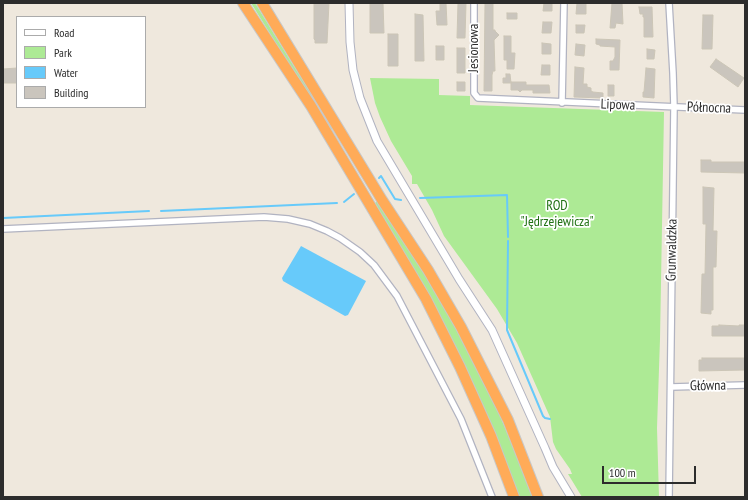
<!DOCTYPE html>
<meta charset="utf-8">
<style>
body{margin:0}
#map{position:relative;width:748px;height:500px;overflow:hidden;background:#efe8dd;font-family:"PT Sans Narrow",sans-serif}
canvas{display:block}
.frame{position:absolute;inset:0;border:4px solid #2c2c2c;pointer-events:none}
.legend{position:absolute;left:16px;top:16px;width:130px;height:92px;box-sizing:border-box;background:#fff;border:1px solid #ababab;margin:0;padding:5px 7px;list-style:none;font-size:12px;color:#2c2c2c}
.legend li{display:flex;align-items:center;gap:8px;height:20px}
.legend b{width:20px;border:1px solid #ababab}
.scale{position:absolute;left:602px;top:466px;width:94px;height:18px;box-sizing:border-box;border:2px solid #2c2c2c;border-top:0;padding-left:5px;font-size:12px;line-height:14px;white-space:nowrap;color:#2c2c2c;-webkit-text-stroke:3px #fff;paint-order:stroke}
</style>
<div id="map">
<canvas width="748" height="500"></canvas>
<div class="frame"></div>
<ul class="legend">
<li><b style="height:5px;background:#fff"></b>Road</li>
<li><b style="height:11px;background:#adea95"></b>Park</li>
<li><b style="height:11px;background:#67cafa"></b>Water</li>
<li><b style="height:11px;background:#cac5bd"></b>Building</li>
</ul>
<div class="scale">100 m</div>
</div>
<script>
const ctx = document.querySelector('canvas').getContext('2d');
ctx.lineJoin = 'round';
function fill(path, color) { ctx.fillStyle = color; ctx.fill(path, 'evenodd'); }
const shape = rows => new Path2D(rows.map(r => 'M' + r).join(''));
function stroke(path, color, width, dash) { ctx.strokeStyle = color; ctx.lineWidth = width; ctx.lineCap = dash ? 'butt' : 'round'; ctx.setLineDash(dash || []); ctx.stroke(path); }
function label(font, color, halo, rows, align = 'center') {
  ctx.font = font + ' "PT Sans Narrow",sans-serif'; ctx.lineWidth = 3.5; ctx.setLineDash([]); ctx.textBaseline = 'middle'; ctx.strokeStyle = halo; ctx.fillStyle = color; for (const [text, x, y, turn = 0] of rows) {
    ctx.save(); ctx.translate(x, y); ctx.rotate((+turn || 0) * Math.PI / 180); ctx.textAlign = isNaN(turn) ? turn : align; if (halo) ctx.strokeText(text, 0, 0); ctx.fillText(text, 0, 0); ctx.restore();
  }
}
fill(shape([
 [251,3,255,3,290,60,333,128,330,130],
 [370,78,439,79,439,95,470,96,470,105,664,112,660,339,657,428,659,497,582,497,568,474,572,474,570,469,556,449,553,442,550,417,517,343,497,309,444,236,432,210,417,184,412,184,412,176,391,141,380,117,375,103],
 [378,200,422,270,461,337,498,411,518,459,532,497,519,497,508,469,416,274,375,203]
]), '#adea95');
fill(shape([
 [301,246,366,281,348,315,345,316,283,281,282,278]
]), '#67cafa');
stroke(shape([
 [379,178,381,176,395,199,401,200],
 [420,198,507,195,508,237],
 [344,202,354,194],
 [161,211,337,203],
 [3,218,149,211],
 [508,241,507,330,543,416,545,418,550,419]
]), '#67cafa', 2);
const building = shape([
 [314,3,329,3,327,43,315,43,315,40,314,39,314,3],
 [370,3,383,3,384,33,370,33,370,3],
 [440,3,446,3,447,25,437,25,436,11,440,11,440,3],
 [458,3,466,3,465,38,457,38,458,3],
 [485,3,493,3,493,30,495,30,495,31,499,35,494,40,495,71,493,71,492,75,492,91,484,91,485,3],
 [544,3,552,3,552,11,543,11,544,3],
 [577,3,586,3,586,14,576,14,577,3],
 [612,3,622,3,623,24,616,23,615,28,610,28,612,3],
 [639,7,652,7,653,37,644,37,644,17,643,17,643,14,640,14,639,7],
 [507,13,517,13,517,19,507,19,507,13],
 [415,14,423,15,424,61,415,61,415,14],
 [703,15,713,15,712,49,702,49,703,15],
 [543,22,552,22,551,33,542,33,543,22],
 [576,25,585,25,584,33,576,33,576,25],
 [388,34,398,34,398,66,388,66,388,34],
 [504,36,511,36,511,53,515,53,514,69,507,69,507,60,504,60,504,36],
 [596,39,620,40,619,70,610,70,610,61,613,61,615,57,615,47,600,46,600,45,596,44,596,39],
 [542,43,551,44,551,54,542,54,542,43],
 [576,44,585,45,584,56,575,55,576,44],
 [436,46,444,46,444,60,436,60,436,46],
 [457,48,465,48,465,73,457,73,457,48],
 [647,49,655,50,654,59,647,59,647,49],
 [716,59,744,78,738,87,710,67,716,59],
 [542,65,550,65,550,75,541,75,542,65],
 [575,67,584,68,583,84,587,84,587,87,591,88,591,91,593,92,603,93,603,98,574,97,575,67],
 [17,68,17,83,3,83,3,69,17,68],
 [646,68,655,69,654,98,643,97,643,92,644,92,646,68],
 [506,74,510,74,511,83,503,83,503,78,506,78,506,74],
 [457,82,465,82,465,91,457,91,457,82],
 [511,82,526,82,526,85,549,85,550,93,533,93,533,90,522,90,520,92,518,90,511,90,511,82],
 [608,85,614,85,614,96,608,96,608,85],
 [701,160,711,160,711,162,745,162,745,173,701,172,701,160],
 [703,187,714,188,713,231,717,231,716,267,713,267,713,310,711,310,711,314,701,313,702,274,705,274,706,224,703,224,703,187],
 [719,325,739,326,739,325,745,325,745,336,712,336,712,326,719,326,719,325],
 [702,358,745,358,745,370,699,371,699,360,702,360,702,358]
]);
fill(building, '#cac5bd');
stroke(building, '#cbc5b6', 1);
const minor = shape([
 [474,3,474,93,478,98,745,110],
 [562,103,564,3],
 [3,229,264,217,288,219,310,224,327,231,340,238,360,252,374,265,397,296,461,419,492,497],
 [671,387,745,385],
 [669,497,674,107,673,73,669,3]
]);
const tertiary = shape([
 [349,3,350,42,353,70,360,98,377,141,459,279,492,330,545,448,553,467,571,497]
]);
const motorway = shape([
 [243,3,311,106,426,299,460,367,491,436,514,497],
 [262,3,382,200,428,270,461,327,508,420,538,497]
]);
stroke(minor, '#b1b3c1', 8);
stroke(tertiary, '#b1b3c1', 9);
stroke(motorway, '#c8c8c8', 12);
stroke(minor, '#fff', 5.5);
stroke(tertiary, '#fff', 7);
stroke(motorway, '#ffab58', 10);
label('14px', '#2c2c2c', '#fff', [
 ["Jesionowa",474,48,-90],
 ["Lipowa",618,105,2],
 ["Północna",709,108,2],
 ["Grunwaldzka",672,250,-89],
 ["Główna",708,386,-1]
]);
label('14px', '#217114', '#fff', [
 ["ROD",557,206],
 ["\"Jędrzejewicza\"",557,222]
]);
</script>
